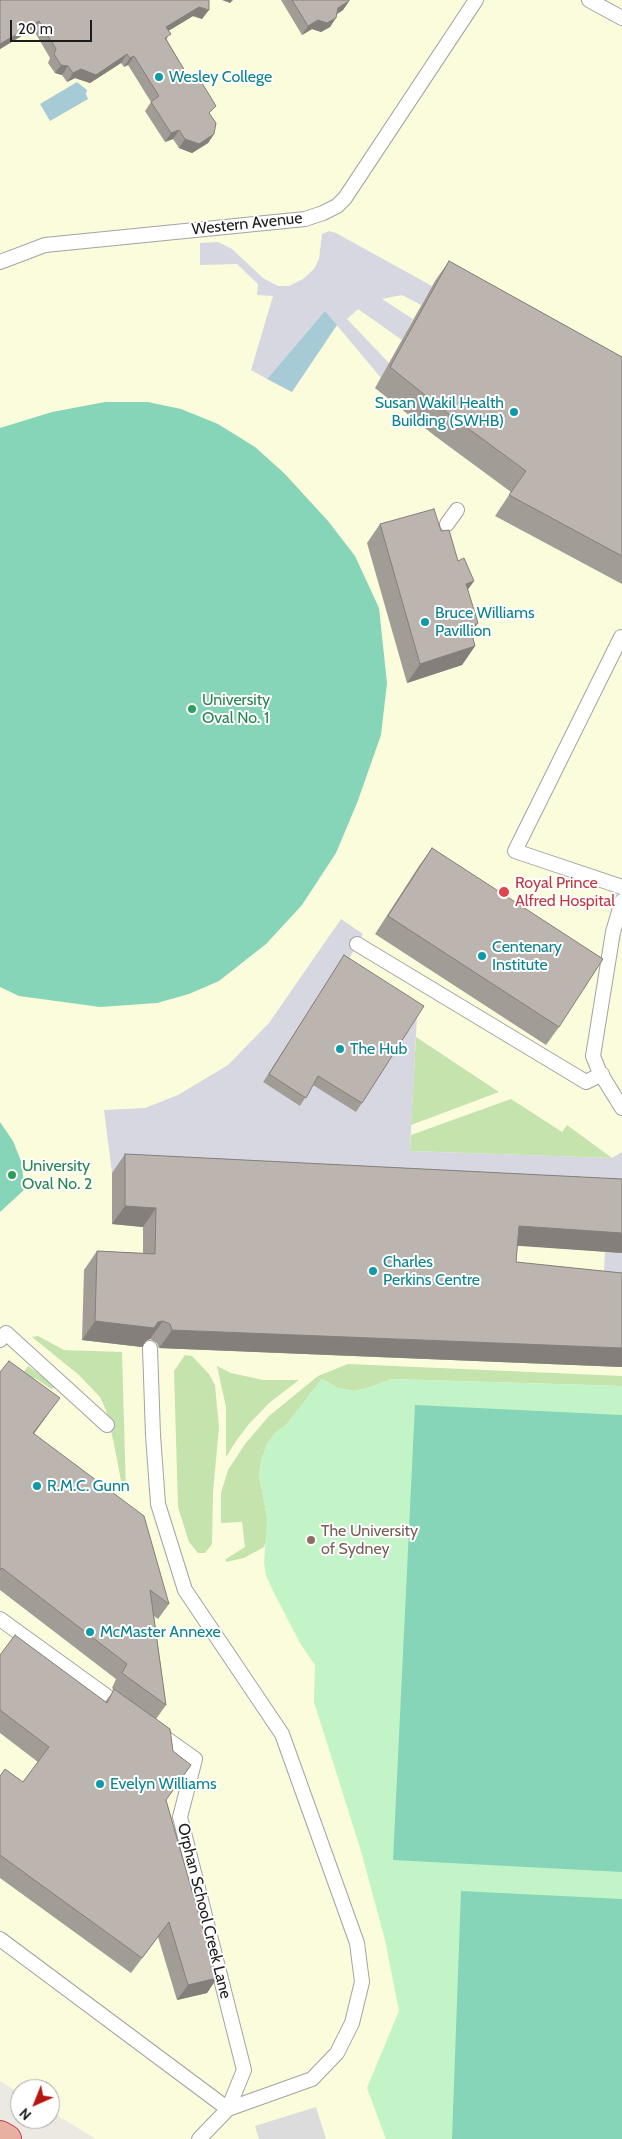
<!DOCTYPE html>
<style>
body{margin:0}
#map{position:relative;width:622px;height:2139px;overflow:hidden;background:#ece9e2;font-family:Cabin,sans-serif}
canvas{display:block}
.north{position:absolute;left:10px;top:2079px;width:50px;height:50px;box-sizing:border-box;background:#fff;border:1px solid #a4a4a4;border-radius:50%;rotate:224deg;font-size:14px;font-weight:700;line-height:20px;text-align:center;color:#1c1c1c}
.north::after{content:'';display:block;margin:auto;width:18px;height:22px;background:#b61511;clip-path:polygon(50% 0,100% 100%,50% 72%,0 100%)}
.scale{position:absolute;left:10px;top:20px;width:82px;height:22px;box-sizing:border-box;border:2px solid #1c1c1c;border-top:0;padding-left:6px;font-size:15px;line-height:18px;white-space:nowrap;color:#1c1c1c;-webkit-text-stroke:4px #fff;paint-order:stroke}
</style>
<div id="map">
<canvas width="622" height="2139"></canvas>
<div class="north">N</div>
<div class="scale">20 m</div>
</div>
<script>
const ctx = document.querySelector('canvas').getContext('2d');
ctx.lineJoin = 'round';
function fill(path, color) { ctx.fillStyle = color; ctx.fill(path, 'evenodd'); }
const shape = rows => new Path2D(rows.map(r => 'M' + r).join(''));
function stroke(path, color, width, dash) { ctx.strokeStyle = color; ctx.lineWidth = width; ctx.lineCap = dash ? 'butt' : 'round'; ctx.setLineDash(dash || []); ctx.stroke(path); }
function label(font, color, halo, rows, align = 'center') {
  ctx.font = font + ' Cabin,sans-serif'; ctx.lineWidth = 4; ctx.setLineDash([]); ctx.textBaseline = 'middle'; ctx.strokeStyle = halo; ctx.fillStyle = color; for (const [text, x, y, turn = 0] of rows) {
    ctx.save(); ctx.translate(x, y); ctx.rotate((+turn || 0) * Math.PI / 180); ctx.textAlign = isNaN(turn) ? turn : align; if (halo) ctx.strokeText(text, 0, 0); ctx.fillText(text, 0, 0); ctx.restore();
  }
}
fill(shape([
 [0,0,622,0,622,2139,96,2139,50,2111,50,2089,20,2089,20,2093,0,2081]
]), '#fbfcdc');
fill(shape([
 [416,1037,499,1092,411,1125],
 [511,1099,562,1132,567,1125,612,1158,410,1151,411,1135],
 [38,1336,64,1350,122,1352,126,1492,122,1486,114,1444,106,1410,100,1397,79,1375,32,1337],
 [185,1355,192,1356,209,1374,215,1385,216,1396,219,1427,213,1492,212,1544,205,1553,198,1553,189,1542,178,1507,174,1371],
 [348,1364,622,1376,622,1386,392,1379,364,1389,353,1391,338,1388,322,1379,286,1425,276,1432,267,1444,261,1461,259,1475,267,1517,267,1538,264,1547,244,1558,226,1562,226,1559,245,1547,242,1522,221,1523,221,1493,228,1470,245,1444,269,1416,318,1376],
 [28,1366,54,1385,55,1387,51,1389,35,1378,22,1394,13,1387],
 [217,1366,231,1373,263,1380,299,1380,269,1403,249,1424,236,1441,226,1457,226,1407]
]), '#c5e3ac');
fill(shape([
 [322,1379,338,1388,353,1391,364,1389,392,1379,622,1386,622,2139,386,2139,367,2088,399,2011,385,1940,361,1851,314,1702,315,1665,300,1643,273,1591,266,1575,264,1563,267,1517,259,1475,261,1461,267,1444,276,1432,286,1425]
]), '#c2f4c7');
fill(shape([
 [105,402,148,402,181,409,218,424,255,447,284,473,328,521,355,556,379,608,387,683,381,735,357,803,336,853,302,905,266,944,219,981,189,994,157,1003,100,1007,19,996,0,987,0,428,52,412],
 [0,1122,13,1141,21,1161,25,1189,0,1212],
 [415,1405,622,1415,622,1872,393,1860],
 [461,1891,622,1899,622,2139,452,2139]
]), '#86d5b8');
fill(shape([
 [316,2107,326,2139,259,2139,255,2126]
]), '#dcdcdc');
fill(shape([
 [329,231,336,233,432,286,421,305,402,295,382,299,413,319,402,340,358,309,347,319,389,363,381,378,325,311,267,379,251,370,273,296,257,295,258,284,237,264,200,265,200,243,218,242,232,249,263,278,278,286,289,286,303,279,314,269,319,259,322,234],
 [341,919,363,934,344,968,338,964,263,1082,300,1106,312,1085,417,1015,410,1151,612,1158,622,1152,622,1198,112,1173,104,1110,145,1108,178,1095,228,1065,269,1023],
 [605,1251,622,1253,622,1293,603,1291]
]), '#d7d7e2');
fill(shape([
 [77,82,87,90,86,94,88,99,50,121,40,104],
 [325,311,337,325,292,392,267,379]
]), '#a6cad6');
const service = shape([
 [589,0,622,18],
 [0,262,45,245,305,219,323,213,337,206,345,198,476,0],
 [447,524,457,510],
 [621,637,515,851,622,887],
 [622,901,613,932,593,1056,599,1071,622,1108],
 [357,944,586,1082,602,1074],
 [0,1340,6,1333,107,1425],
 [0,1619,123,1708],
 [157,1732,195,1759,180,1817,244,2070,228,2109,199,2139],
 [0,1939,228,2109,312,2079,337,2053,352,2023,362,1982,357,1943,282,1734,185,1590,158,1504,153,1435,150,1348]
]);
const trunk = shape([
 [0,2135,7,2139]
]);
stroke(service, '#a3a3a3', 16);
stroke(trunk, '#c73362', 30);
stroke(service, '#fff', 14);
stroke(trunk, '#e8b09e', 28);
fill(shape([
 [0,0,209,0,202,19,193,16,168,31,167,40,210,114,214,134,208,143,192,153,179,148,173,139,165,142,145,111,151,102,128,65,124,67,121,63,90,83,75,78,67,82,62,75,55,73,48,63,50,58,33,29,0,49],
 [281,0,349,0,349,1,343,10,337,14,330,27,321,32,312,29,302,35],
 [449,261,622,357,622,584,495,516,511,492,435,436,375,388,435,281],
 [380,524,441,531,458,561,474,581,468,589,471,633,475,646,462,665,407,683,367,543],
 [432,848,559,1027,546,1045,375,934,419,866],
 [344,955,362,1103,356,1112,313,1085,300,1106,263,1082],
 [125,1154,622,1179,622,1253,517,1245,516,1262,622,1273,622,1367,159,1348,157,1343,150,1339,146,1341,142,1347,82,1340,84,1270,97,1251,143,1253,143,1227,112,1224,112,1173],
 [0,1372,49,1413,34,1434,169,1604,158,1619,154,1616,166,1705,156,1719,166,1800,217,1978,207,1993,177,2000,158,1937,131,1973,0,1878,0,1776,23,1782,38,1762,0,1733,0,1655,105,1702,114,1690,112,1688,116,1679,0,1590]
]), '#a29c96');
fill(shape([
 [222,0,233,0,230,3],
 [349,1,343,10,332,17,338,8],
 [199,7,209,10,202,19,193,16,160,36,166,27],
 [336,18,330,27,321,32,312,29,302,35,308,26,318,20],
 [39,21,33,29,0,49,0,44],
 [127,54,121,63,90,83,75,78,67,82,73,73,81,69],
 [134,56,128,65,124,67,130,58],
 [61,65,68,66,62,75,55,73],
 [179,130,173,139,165,142,171,133],
 [214,134,208,143,192,153,179,148,185,139],
 [474,581,460,600,466,584],
 [478,623,465,642,470,627],
 [475,646,462,665,407,683,420,664],
 [125,1206,156,1208,143,1227,112,1224],
 [519,1226,622,1233,622,1253,506,1245],
 [95,1321,158,1322,163,1321,150,1339,146,1341,142,1347,82,1340],
 [172,1330,622,1348,622,1367,159,1348],
 [217,1978,207,1993,177,2000,188,1985]
]), '#847f7a');
const building = shape([
 [0,0,209,0,209,10,199,7,166,27,171,34,165,38,188,76,196,73,216,106,209,113,216,123,214,134,199,144,185,139,179,130,171,133,151,102,159,96,134,56,130,58,127,54,96,75,81,69,73,73,68,66,61,65,54,54,56,49,39,21,0,44,0,0],
 [292,0,349,0,349,1,338,8,336,18,327,23,318,20,308,26,292,0],
 [449,261,622,357,622,556,509,495,526,471,450,415,390,367,449,261],
 [434,509,441,531,449,530,458,561,464,558,474,581,466,584,478,623,470,627,475,646,420,664,380,524,434,509],
 [432,848,603,959,559,1027,388,916,432,848],
 [344,955,424,1006,362,1103,318,1076,306,1098,269,1074,344,955],
 [125,1154,622,1179,622,1233,519,1226,516,1262,622,1273,622,1348,172,1330,170,1324,163,1321,158,1322,154,1328,95,1321,97,1251,155,1254,156,1208,125,1206,125,1154],
 [9,1361,60,1398,33,1433,144,1516,169,1604,150,1590,166,1705,122,1673,127,1664,2,1568,0,1570,0,1372,9,1361],
 [15,1635,107,1703,114,1689,170,1729,173,1751,191,1765,166,1800,217,1978,188,1985,169,1922,142,1958,0,1855,0,1776,5,1769,23,1782,49,1747,0,1710,0,1655,15,1635]
]);
fill(building, '#bcb5af');
stroke(building, '#847f7a', 1);
for (const [x, y, r, color] of [
 [159,77,5,"#0f9aa8"],
 [514,412,5,"#0f9aa8"],
 [425,622,5,"#0f9aa8"],
 [192,709,5,"#2e9e5b"],
 [504,892,6,"#e0444e"],
 [482,956,5,"#0f9aa8"],
 [340,1049,5,"#0f9aa8"],
 [12,1175,5,"#2e9e5b"],
 [373,1271,5,"#0f9aa8"],
 [37,1486,5,"#0f9aa8"],
 [311,1540,5,"#8d6e63"],
 [90,1632,5,"#0f9aa8"],
 [100,1784,5,"#0f9aa8"]
]) { const dot = new Path2D(); dot.arc(x, y, r, 0, 2 * Math.PI); ctx.fillStyle = color; ctx.fill(dot); stroke(dot, '#fff', 2); }
label('16px', '#0d838f', '#fff', [
 ["Wesley College",169,77],
 ["Susan Wakil Health",504,403,"right"],
 ["Building (SWHB)",504,421,"right"],
 ["Bruce Williams",435,613],
 ["Pavillion",435,631],
 ["Centenary",492,947],
 ["Institute",492,965],
 ["The Hub",350,1049],
 ["Charles",383,1262],
 ["Perkins Centre",383,1280],
 ["R.M.C. Gunn",47,1486],
 ["McMaster Annexe",100,1632],
 ["Evelyn Williams",110,1784]
], 'left');
label('16px', '#1c1c1c', '#fff', [
 ["Western Avenue",247,224,-6],
 ["Orphan School Creek Lane",204,1911,76]
]);
label('16px', '#27864d', '#fff', [
 ["University",202,700],
 ["Oval No. 1",202,718],
 ["University",22,1166],
 ["Oval No. 2",22,1184]
], 'left');
label('16px', '#be3a42', '#fff', [
 ["Royal Prince",515,883],
 ["Alfred Hospital",515,901]
], 'left');
label('16px', '#785e54', '#fff', [
 ["The University",321,1531],
 ["of Sydney",321,1549]
], 'left');
</script>
